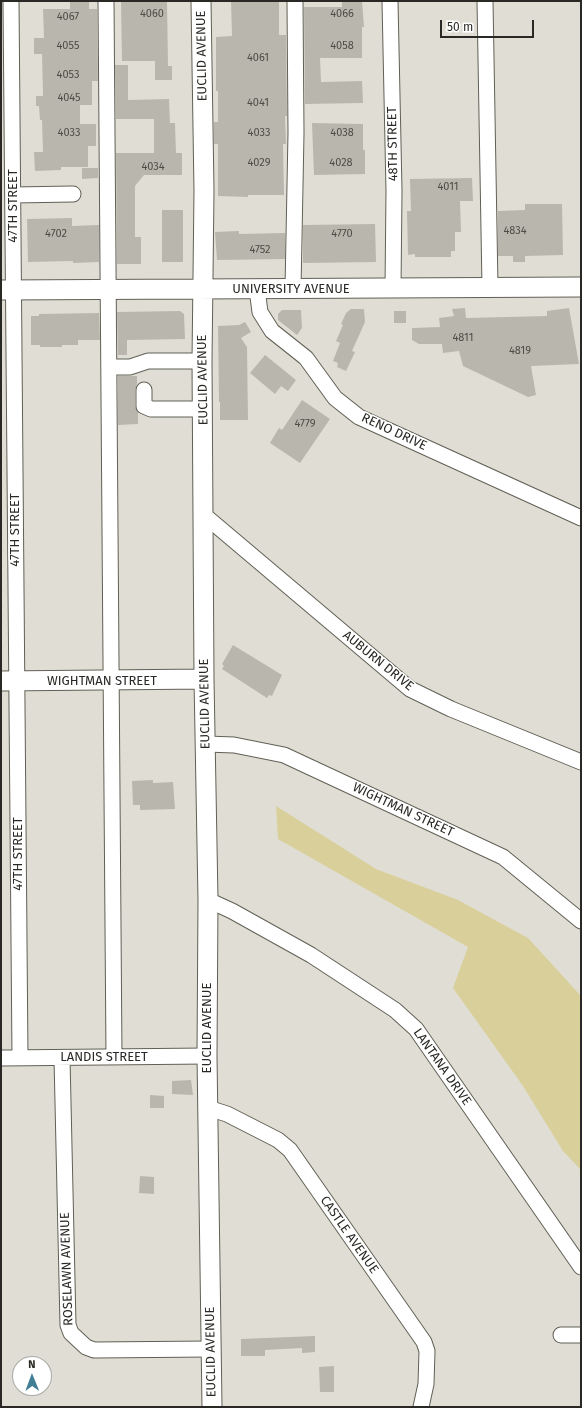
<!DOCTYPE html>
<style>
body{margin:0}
#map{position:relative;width:582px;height:1408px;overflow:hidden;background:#e0ded4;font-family:"Fira Sans",sans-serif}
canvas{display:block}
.frame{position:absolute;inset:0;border:2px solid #292824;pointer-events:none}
.north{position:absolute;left:12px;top:1356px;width:40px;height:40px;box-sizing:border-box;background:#fff;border:1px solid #a9a9a7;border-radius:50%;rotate:359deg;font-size:11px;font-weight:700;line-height:16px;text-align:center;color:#292824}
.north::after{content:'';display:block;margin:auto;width:14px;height:18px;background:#417f95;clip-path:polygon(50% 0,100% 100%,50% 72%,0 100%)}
.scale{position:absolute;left:440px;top:20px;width:94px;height:18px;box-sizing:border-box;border:2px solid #292824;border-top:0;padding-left:5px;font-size:12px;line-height:14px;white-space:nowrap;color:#292824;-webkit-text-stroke:3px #fff;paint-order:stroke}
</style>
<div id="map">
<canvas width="582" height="1408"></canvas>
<div class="frame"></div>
<div class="north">N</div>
<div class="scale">50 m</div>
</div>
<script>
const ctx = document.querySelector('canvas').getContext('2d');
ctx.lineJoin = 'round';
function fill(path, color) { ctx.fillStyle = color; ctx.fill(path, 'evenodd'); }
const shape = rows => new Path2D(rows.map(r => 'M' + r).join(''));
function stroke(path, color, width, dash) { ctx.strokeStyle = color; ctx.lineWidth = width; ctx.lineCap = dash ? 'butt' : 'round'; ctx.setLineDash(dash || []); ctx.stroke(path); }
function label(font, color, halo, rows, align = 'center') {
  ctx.font = font + ' "Fira Sans",sans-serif'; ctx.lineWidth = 3; ctx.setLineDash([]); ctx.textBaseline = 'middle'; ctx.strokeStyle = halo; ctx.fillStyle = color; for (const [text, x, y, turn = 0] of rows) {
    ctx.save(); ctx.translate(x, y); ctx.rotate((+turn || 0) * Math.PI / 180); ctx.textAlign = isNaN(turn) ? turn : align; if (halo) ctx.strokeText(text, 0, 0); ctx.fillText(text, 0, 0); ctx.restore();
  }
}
fill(shape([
 [276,806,376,869,458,900,528,938,581,996,581,1170,563,1151,523,1086,453,988,468,947,278,839]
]), '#d9cf9a');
fill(shape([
 [70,1,89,1,89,9,97,9,98,81,92,81,92,105,80,105,80,124,96,124,96,146,88,146,88,167,61,167,61,170,35,171,34,152,43,152,42,120,40,120,39,106,36,106,36,96,43,96,42,54,34,54,34,38,44,38,43,9,70,9],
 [121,1,167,1,168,66,172,66,172,80,155,80,155,61,122,61],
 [231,1,279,1,279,35,286,35,287,116,285,116,286,144,283,144,284,195,248,195,248,197,218,196,218,144,214,144,214,122,218,122,218,91,216,91,216,37,232,36],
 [342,1,362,1,364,27,362,27,362,58,320,58,321,82,362,81,363,103,305,104,304,7,342,7],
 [115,65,128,65,128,100,169,99,170,123,175,123,176,153,182,153,182,175,144,175,135,186,135,237,141,237,141,264,117,264,116,153,154,153,154,119,116,119],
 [312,123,363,124,363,150,365,150,365,174,314,175],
 [82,168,98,168,98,178,82,179],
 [472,178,473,201,460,201,461,232,455,232,455,251,451,251,451,257,415,257,415,254,408,255,407,211,411,211,410,179],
 [525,204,562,204,563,255,525,256,525,262,513,262,513,256,498,256,498,211,525,210],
 [162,210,183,210,183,262,162,262],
 [72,218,72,226,99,225,99,262,73,263,73,261,28,262,27,219],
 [375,224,376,262,303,263,303,225],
 [239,231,239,234,285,233,285,259,217,260,215,232],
 [465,308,466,318,547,316,547,311,569,308,579,364,531,366,536,395,528,397,463,366,459,351,443,353,442,344,419,344,412,340,412,328,440,327,439,318,454,316,452,309],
 [351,309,364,309,365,322,352,351,355,352,346,371,337,367,338,363,333,361,340,343,336,341,343,325,341,324,346,313],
 [282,310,301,310,302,328,297,335,278,320,278,314],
 [180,311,184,314,185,339,127,340,127,355,118,355,117,312],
 [394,311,406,311,406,323,394,323],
 [99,313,100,340,78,340,78,345,62,345,62,347,40,347,40,345,31,345,31,316,39,316,39,314],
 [245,322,251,332,241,338,247,347,248,420,220,420,220,402,219,402,218,326,239,325],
 [265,355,296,380,288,391,281,386,275,394,250,373],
 [118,376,137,376,137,384,135,390,135,406,138,412,138,424,118,425],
 [302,400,330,419,300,463,270,443,279,428,282,430],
 [233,645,282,675,272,696,269,695,267,698,222,669,224,666,222,664],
 [153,780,153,783,173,782,175,809,140,810,140,805,133,805,132,781],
 [191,1080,193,1095,172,1094,172,1081],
 [150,1095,164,1096,164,1108,150,1108],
 [140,1176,154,1177,154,1194,139,1193],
 [315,1336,315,1352,302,1353,302,1348,265,1350,265,1356,241,1356,241,1339],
 [334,1366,334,1392,320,1392,319,1367]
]), '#b9b7ad');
const minor = shape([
 [11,1,20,1058],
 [106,1,114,1057],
 [390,1,394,191,393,288],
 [485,1,490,287],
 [13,195,73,194],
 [257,289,260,312,272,331,306,358,335,398,359,417,581,518],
 [293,289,296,133,295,1],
 [109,367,130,367,148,361,202,361],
 [144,390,144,406,151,409,203,409],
 [204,515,410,689,451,709,581,762],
 [206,744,234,745,284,755,503,857,581,921],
 [208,900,232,911,311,955,395,1010,416,1029,581,1267],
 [1,1058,207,1056],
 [62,1058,68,1325,71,1333,86,1347,94,1350,211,1349],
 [208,1108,227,1114,278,1140,290,1150,424,1342,427,1351,426,1384,421,1407],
 [561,1335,581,1335]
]);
const major = shape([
 [201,1,204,191,202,361,204,679,208,900,207,1056,212,1407],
 [1,290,581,287],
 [1,681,204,679]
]);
stroke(minor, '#616056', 17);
stroke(major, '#616056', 21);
stroke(minor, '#fff', 15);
stroke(major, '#fff', 19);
label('11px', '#4d4c46', null, [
 ["4060",152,14],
 ["4066",342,14],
 ["4067",68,17],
 ["4055",68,46],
 ["4058",342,46],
 ["4061",258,58],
 ["4053",68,75],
 ["4045",69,98],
 ["4041",258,103],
 ["4033",69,133],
 ["4033",259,133],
 ["4038",342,133],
 ["4029",259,163],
 ["4028",341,163],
 ["4034",153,167],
 ["4011",448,187],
 ["4834",515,231],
 ["4702",56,234],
 ["4770",342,234],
 ["4752",260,250],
 ["4811",463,338],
 ["4819",520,351],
 ["4779",305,424]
]);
label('13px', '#292824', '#fff', [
 ["EUCLID AVENUE",202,56,-91],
 ["48TH STREET",393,144,-91],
 ["47TH STREET",13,206,-90],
 ["UNIVERSITY AVENUE",291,289],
 ["EUCLID AVENUE",203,380,-91],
 ["RENO DRIVE",394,432,25],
 ["47TH STREET",15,530,-90],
 ["AUBURN DRIVE",378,661,39],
 ["WIGHTMAN STREET",102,681],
 ["EUCLID AVENUE",205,704,-91],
 ["WIGHTMAN STREET",403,810,25],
 ["47TH STREET",18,854,-90],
 ["EUCLID AVENUE",207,1028,-90],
 ["LANDIS STREET",104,1057],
 ["LANTANA DRIVE",442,1067,55],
 ["CASTLE AVENUE",349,1235,55],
 ["ROSELAWN AVENUE",67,1269,-92],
 ["EUCLID AVENUE",211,1352,-91]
]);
</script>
